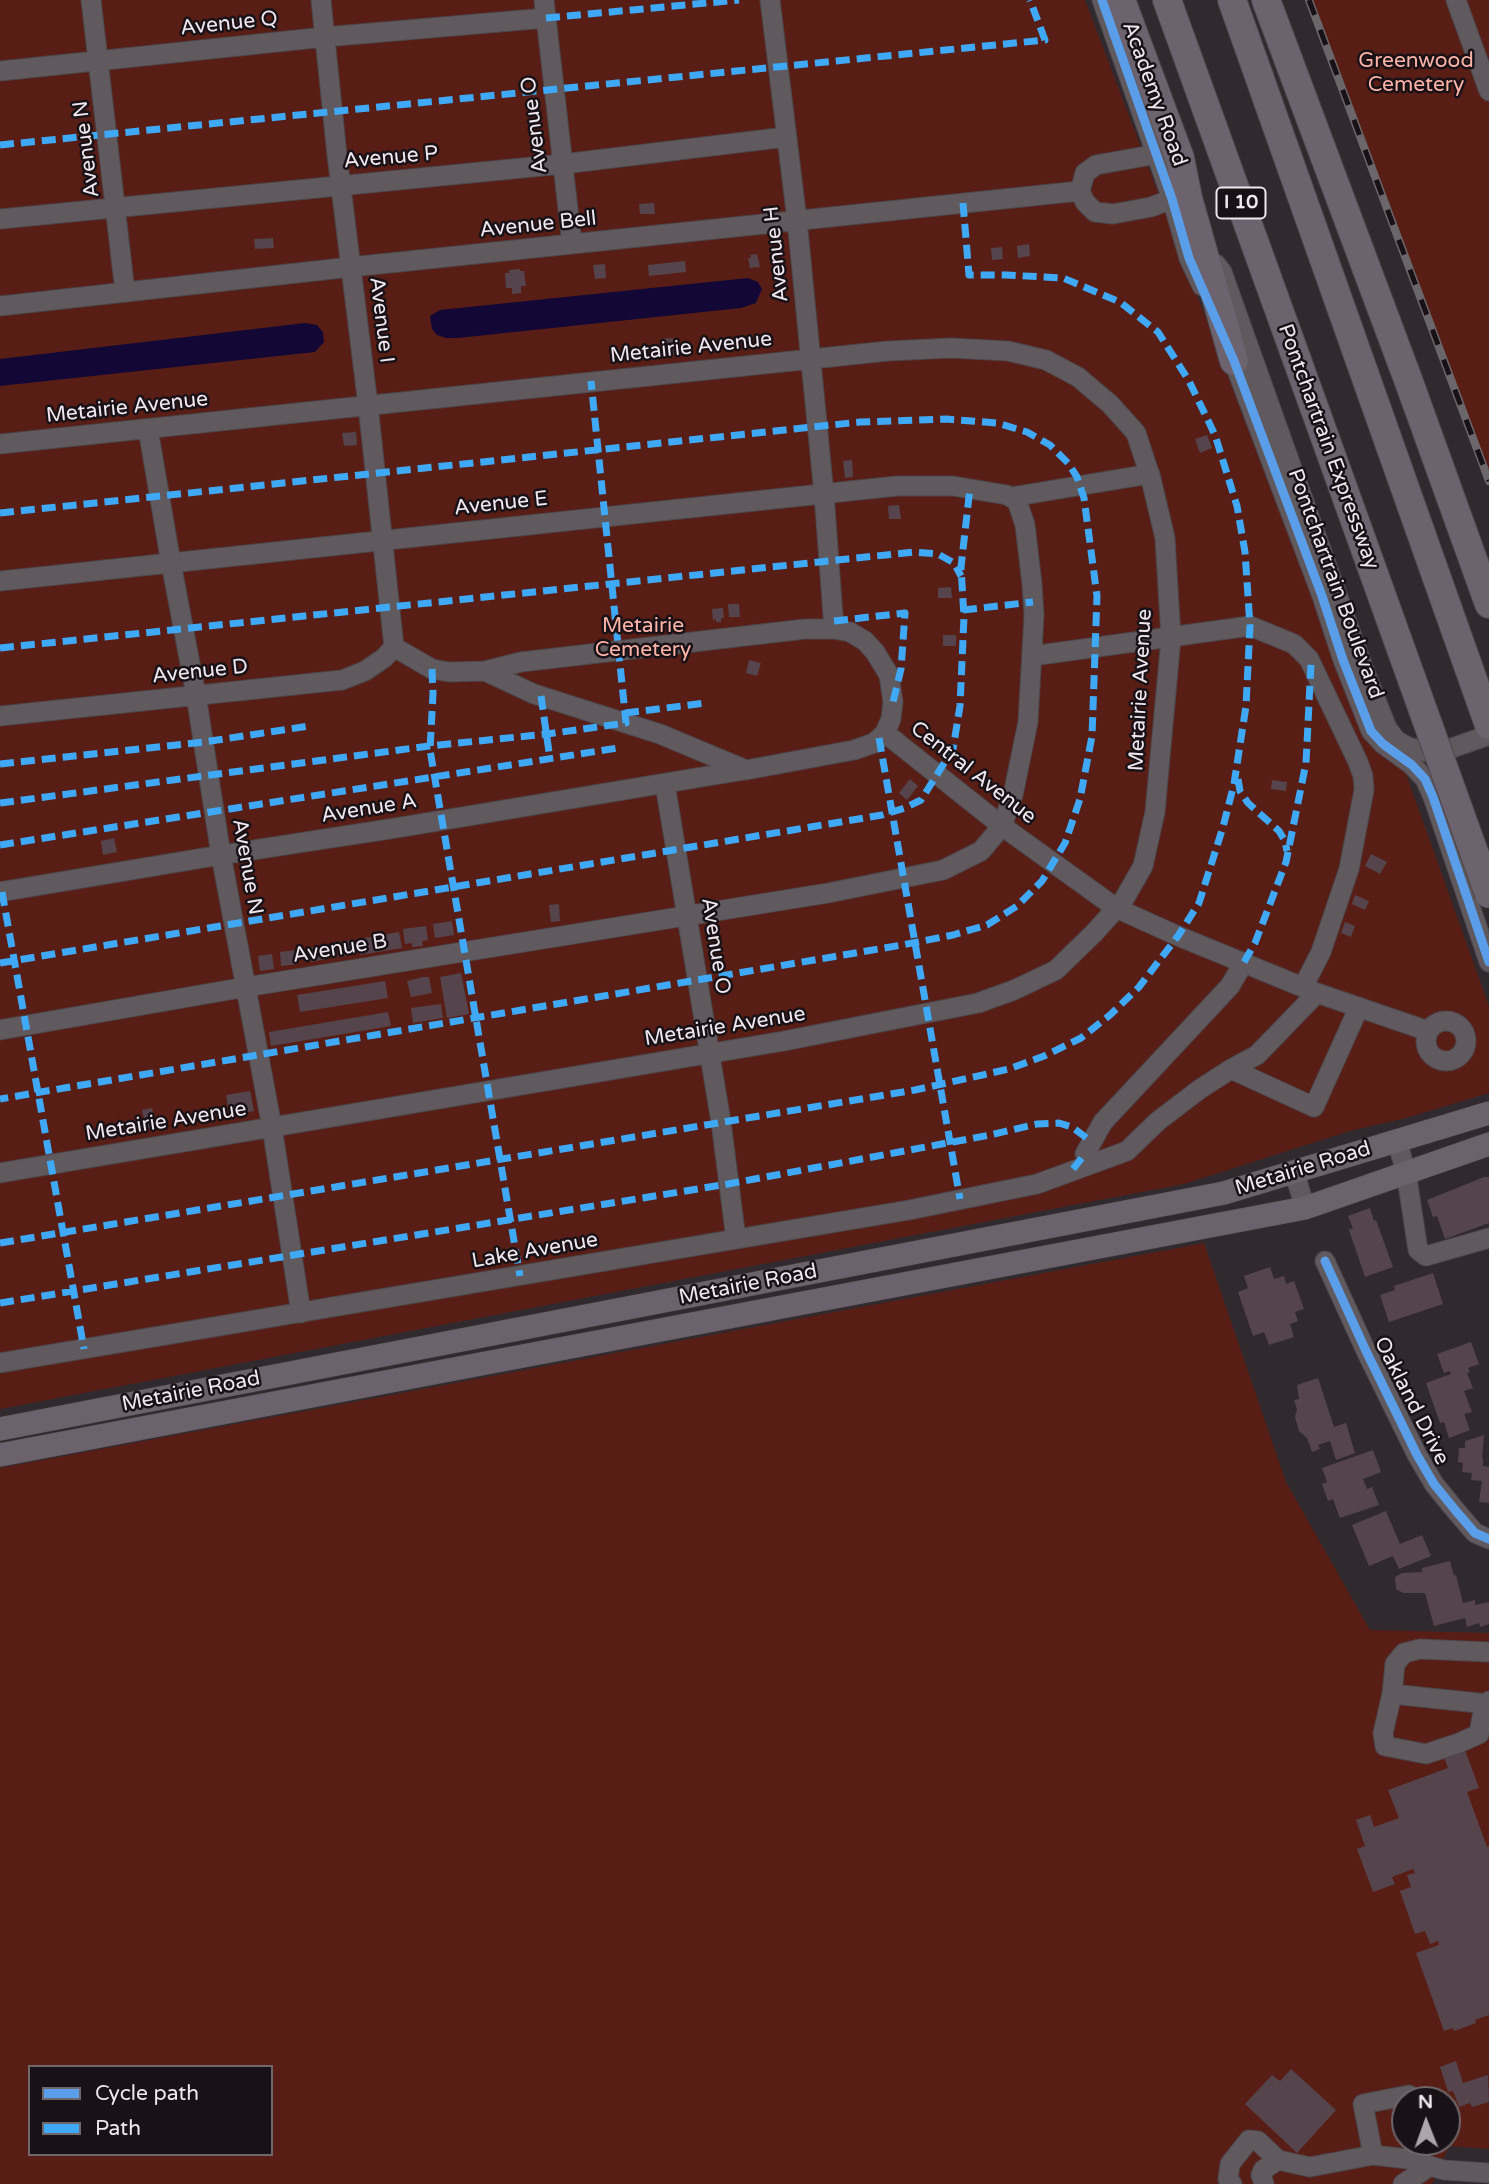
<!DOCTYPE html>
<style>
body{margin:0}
#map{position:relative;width:1489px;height:2184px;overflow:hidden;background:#302a2f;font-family:"Varela Round",sans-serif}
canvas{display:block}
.legend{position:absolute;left:28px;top:2065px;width:245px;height:91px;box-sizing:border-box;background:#181116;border:2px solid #6f676c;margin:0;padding:9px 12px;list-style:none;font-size:21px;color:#f1e7ee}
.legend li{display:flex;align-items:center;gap:14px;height:35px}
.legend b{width:35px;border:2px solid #6f676c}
.north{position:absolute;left:1391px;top:2086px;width:70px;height:70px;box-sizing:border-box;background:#181116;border:2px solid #6f676c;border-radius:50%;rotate:359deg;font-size:19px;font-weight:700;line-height:28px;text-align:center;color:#f1e7ee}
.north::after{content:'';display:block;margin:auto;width:24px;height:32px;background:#ada5ab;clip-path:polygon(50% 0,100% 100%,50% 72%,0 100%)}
</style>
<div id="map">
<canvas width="1489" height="2184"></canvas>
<ul class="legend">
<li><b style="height:9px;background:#5a9eea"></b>Cycle path</li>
<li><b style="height:9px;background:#3fa9f5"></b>Path</li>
</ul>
<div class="north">N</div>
</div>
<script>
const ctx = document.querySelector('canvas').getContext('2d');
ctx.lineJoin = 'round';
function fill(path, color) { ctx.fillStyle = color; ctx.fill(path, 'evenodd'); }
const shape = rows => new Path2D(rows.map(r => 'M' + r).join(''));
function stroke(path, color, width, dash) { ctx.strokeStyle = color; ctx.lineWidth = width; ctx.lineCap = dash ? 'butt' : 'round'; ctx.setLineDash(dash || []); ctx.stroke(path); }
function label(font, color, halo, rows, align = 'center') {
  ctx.font = font + ' "Varela Round",sans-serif'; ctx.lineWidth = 5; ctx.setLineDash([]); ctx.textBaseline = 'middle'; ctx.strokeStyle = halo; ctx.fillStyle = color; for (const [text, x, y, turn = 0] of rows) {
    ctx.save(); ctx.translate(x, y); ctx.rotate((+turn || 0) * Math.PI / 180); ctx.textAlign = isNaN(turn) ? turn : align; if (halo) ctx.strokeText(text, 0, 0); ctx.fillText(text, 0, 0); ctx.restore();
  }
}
fill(shape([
 [0,0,1085,0,1365,737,1405,771,1489,1006,1489,1093,1406,1118,1350,1131,1184,1184,0,1409],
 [1309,0,1489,0,1489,481,1350,110],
 [1204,1243,1286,1482,1370,1630,1489,1633,1489,2149,1449,2146,1432,2184,0,2184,0,1468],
 [30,2067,271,2067,271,2154,30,2154],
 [1405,2100,1447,2100,1447,2142,1405,2142]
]), '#581e16');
fill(shape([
 [748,278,758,282,762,289,756,303,741,308,458,338,446,338,437,335,432,329,430,316,440,310],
 [305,323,317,325,323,332,324,342,315,352,0,386,0,359]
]), '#130735');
fill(shape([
 [654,203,655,214,640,214,639,204],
 [273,238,274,248,255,249,254,239],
 [1029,244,1030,256,1018,258,1017,246],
 [1002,247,1003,259,992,260,991,248],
 [757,254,760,267,750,268,748,258,751,258,750,255],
 [685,261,686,272,649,276,648,265],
 [605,264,606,278,595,279,593,265],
 [520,269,520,271,524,271,526,286,521,286,521,293,512,294,512,288,506,288,505,273,509,273,509,270],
 [673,338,674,355,662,356,661,339],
 [356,432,357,445,344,446,342,433],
 [1207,435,1212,448,1200,453,1195,439],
 [852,460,853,477,845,478,843,461],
 [899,505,901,519,889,519,888,506],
 [951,587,952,598,938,598,938,588],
 [728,604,739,604,740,617,729,617],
 [723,608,724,618,721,618,721,622,716,622,716,619,713,620,712,609],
 [943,635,956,635,956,646,943,646],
 [749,660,761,663,757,676,746,673],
 [910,779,918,786,907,800,899,793],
 [1272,780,1287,782,1286,791,1271,789],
 [114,838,117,852,103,855,101,841],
 [1371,854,1387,862,1380,874,1365,866],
 [1355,895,1369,901,1365,910,1352,904],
 [559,904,560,921,551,922,549,905],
 [452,921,454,935,435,938,433,924],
 [1345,922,1355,926,1351,937,1341,933],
 [426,926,428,940,422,941,423,946,412,947,412,943,405,944,403,929],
 [399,932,402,948,360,955,358,939],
 [352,940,354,954,338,957,336,943],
 [324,946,326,959,311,962,308,948],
 [296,950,298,964,281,966,280,952],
 [272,954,274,969,260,971,258,956],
 [461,973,469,1014,447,1018,440,977],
 [423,977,429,977,432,993,411,997,407,981],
 [385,981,388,998,300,1012,297,995],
 [441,1004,443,1018,413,1023,411,1008],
 [388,1012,391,1026,271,1046,269,1032],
 [250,1091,254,1111,229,1115,226,1095],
 [152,1108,156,1127,146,1129,142,1110],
 [1484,1177,1489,1177,1489,1223,1445,1239,1437,1216,1433,1217,1427,1200],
 [1370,1208,1374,1221,1376,1220,1393,1267,1365,1277,1349,1230,1353,1228,1348,1216],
 [1270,1267,1274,1279,1284,1276,1286,1284,1294,1281,1304,1309,1295,1312,1298,1321,1290,1324,1294,1337,1269,1345,1264,1332,1253,1336,1238,1292,1248,1288,1244,1276],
 [1433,1273,1443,1304,1389,1322,1380,1295,1395,1290,1394,1286],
 [1471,1342,1479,1364,1468,1368,1470,1372,1467,1373,1473,1388,1464,1391,1472,1412,1464,1414,1470,1430,1449,1438,1444,1422,1440,1423,1426,1383,1451,1374,1449,1371,1444,1373,1437,1354],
 [1318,1378,1334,1427,1346,1423,1355,1453,1336,1460,1330,1441,1318,1445,1320,1449,1312,1452,1307,1438,1299,1431,1295,1417,1297,1409,1294,1400,1299,1399,1297,1385],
 [1484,1435,1482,1458,1483,1458,1483,1466,1489,1467,1489,1503,1479,1502,1482,1481,1471,1480,1472,1473,1462,1472,1463,1463,1458,1462,1459,1448,1465,1448,1465,1441],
 [1373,1450,1381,1472,1363,1479,1367,1489,1372,1487,1379,1505,1340,1518,1333,1499,1328,1501,1322,1484,1327,1482,1322,1468],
 [1386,1511,1400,1544,1422,1535,1431,1556,1399,1569,1393,1556,1369,1566,1352,1525],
 [1450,1561,1454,1576,1456,1575,1463,1603,1475,1600,1475,1605,1489,1602,1489,1624,1480,1627,1479,1623,1467,1627,1465,1618,1434,1626,1425,1593,1403,1593,1396,1589,1395,1577,1402,1573,1422,1572,1422,1568],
 [1465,1750,1479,1788,1467,1792,1487,1847,1489,1846,1489,2015,1475,2020,1476,2023,1454,2031,1453,2028,1444,2031,1416,1953,1439,1945,1438,1941,1430,1944,1425,1931,1415,1934,1400,1891,1411,1887,1407,1875,1415,1873,1413,1869,1392,1877,1395,1884,1373,1892,1357,1849,1365,1846,1356,1820,1370,1815,1374,1827,1399,1818,1388,1790,1448,1768,1444,1757],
 [1456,2061,1463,2083,1488,2075,1489,2102,1472,2107,1470,2103,1459,2107,1453,2091,1448,2092,1440,2067],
 [1291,2069,1336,2110,1297,2153,1245,2104,1272,2075,1280,2081]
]), '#55444b');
const minor = shape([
 [91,0,125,292],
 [321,0,337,155,368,405,394,647],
 [544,0,572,244],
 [770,0,797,220,824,494,834,629],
 [1102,0,1172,199,1189,258,1202,286],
 [1456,0,1489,91],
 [0,71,325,37,546,18],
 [1157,154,1096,165,1085,173,1080,191,1085,202,1095,212,1113,214,1151,207,1172,199],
 [0,219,563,164,786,137],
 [1216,264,1222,272,1363,667,1387,728,1396,740,1408,747,1435,754,1489,735],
 [0,306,351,267,1080,191],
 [1229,349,1322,596,1343,660,1371,731,1383,744,1412,765,1425,779,1433,797,1489,962],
 [148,429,171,563,196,695,221,855,272,1127,301,1313],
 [0,444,888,351,951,348,1008,351,1046,360,1078,377,1110,404,1136,433,1151,479,1165,538,1171,638,1155,812,1143,866,1123,901,1094,933,1056,970,1014,990,978,1003,784,1041,0,1173],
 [1011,497,1150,474],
 [0,581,897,486,953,486,1007,495,1017,501,1025,525,1032,584,1034,615,1028,722,1013,795,1002,826,981,851,943,870,828,893,246,987,0,1030],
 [394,647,432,669,449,672,485,671,534,694,660,734,746,770,854,750,874,743,885,733,1002,826,1116,908,1178,936,1317,993,1428,1031],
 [1032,656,1250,626,1294,644,1309,659,1358,762,1363,776,1364,790,1349,869,1321,952,1303,987],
 [485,671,521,662,805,629,834,629,850,632,865,641,875,652,889,675,893,702,891,719,885,733],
 [0,716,342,680,365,671,384,658,394,647],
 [665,784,721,1122,736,1239],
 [0,892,221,855,402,827,744,770],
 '1426 1041a20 20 0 1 1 40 0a20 20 0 1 1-40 0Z',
 [1231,1069,1314,1107,1359,1007],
 [1397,1141,1406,1172,1418,1250,1426,1256,1489,1238],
 [1085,1154,1103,1122,1230,986,1244,962],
 [1294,1171,1305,1208],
 [1325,1261,1366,1351,1417,1455,1434,1484,1456,1511,1475,1533,1489,1539],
 [0,1363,909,1210,1037,1184,1127,1151,1158,1121,1200,1089,1231,1069,1257,1055,1317,993],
 [1489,1652,1420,1649,1404,1653,1395,1664,1392,1694,1383,1733,1385,1746,1426,1754,1459,1743,1479,1734,1482,1717,1489,1701],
 [1392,1694,1488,1704],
 [1418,2142,1423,2164],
 [1373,2155,1363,2104,1409,2095,1410,2100],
 [1430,2166,1444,2170,1489,2173],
 [1232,2184,1228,2179,1230,2164,1249,2140,1258,2141,1278,2160],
 [1264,2184,1261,2175,1263,2170,1278,2160,1310,2167,1373,2155,1408,2159,1430,2166,1403,2184]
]);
const major = shape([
 [0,1429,1224,1193,1489,1113],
 [0,1455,1305,1208,1489,1144]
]);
const highway = shape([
 [1121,0,1180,158,1188,198,1234,361],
 [1167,0,1314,407],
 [1232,0,1489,725],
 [1266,0,1409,382,1489,604]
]);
stroke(minor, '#4c454a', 21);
stroke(major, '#4c454a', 24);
stroke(highway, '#4c454a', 30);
stroke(minor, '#605a5f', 19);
stroke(major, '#6b626b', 23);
stroke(highway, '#6c636f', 28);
const rail = shape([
 [1309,0,1489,481]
]);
stroke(rail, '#6a6669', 8);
stroke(rail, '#181116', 5, [16]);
const highwayBridge = shape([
 [1314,407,1489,894]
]);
stroke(highwayBridge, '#4c454a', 30, []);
stroke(highwayBridge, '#6c636f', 28);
stroke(shape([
 [546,18,739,0],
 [0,145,1045,40,1030,0],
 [0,513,860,422,946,419,997,423,1027,432,1050,445,1068,463,1077,477,1084,498,1097,596,1092,736,1080,799,1065,843,1042,881,1017,906,987,925,953,935,902,945,0,1099],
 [963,610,1033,602],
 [834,621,905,613,901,669,893,702],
 [0,648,914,552,938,554,954,563,961,576],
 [432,669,433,694,430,750,520,1276],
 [541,696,550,759],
 [625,713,706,703],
 [879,738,960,1199],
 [0,764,204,742,309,726],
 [1238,779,1240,791,1248,803,1279,831,1285,841,1287,851],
 [0,803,429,746,547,734,626,723,591,381],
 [0,845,618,748],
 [2,892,84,1349],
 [1244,962,1255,943,1286,862,1306,763,1311,664],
 [0,963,882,815,905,808,921,800,953,749,960,706,964,617,961,567,970,488],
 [1073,1169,1085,1154],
 [0,1243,915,1090,969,1078,1009,1069,1044,1056,1081,1038,1110,1015,1139,987,1178,936,1199,903,1223,827,1234,784,1246,706,1250,626,1245,552,1237,506,1215,435,1189,381,1158,332,1120,302,1063,278,1006,275,969,275,963,203],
 [0,1303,728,1184,990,1135,1037,1124,1059,1123,1072,1127,1092,1142]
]), '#3fa9f5', 7, [14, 7]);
stroke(shape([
 [1102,0,1172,199,1189,258,1234,361,1322,596,1343,660,1371,731,1383,744,1412,765,1425,779,1433,797,1489,962],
 [1325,1261,1366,1351,1417,1455,1434,1484,1456,1511,1475,1533,1489,1539]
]), '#5a9eea', 9);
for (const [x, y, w] of [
 [1241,203,49]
]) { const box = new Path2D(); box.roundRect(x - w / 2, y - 15.5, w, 31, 5); ctx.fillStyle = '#181116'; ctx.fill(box); stroke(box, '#f1e7ee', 2); }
label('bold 19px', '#f1e7ee', null, [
 ["I 10",1241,203]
]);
label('21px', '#f1e7ee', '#181116', [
 ["Avenue Q",229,24,-6],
 ["Academy Road",1154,94,70],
 ["Avenue O",535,125,-97],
 ["Avenue N",87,149,-97],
 ["Avenue P",391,158,-5],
 ["Avenue Bell",538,225,-6],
 ["Avenue H",777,254,-96],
 ["Avenue I",381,320,83],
 ["Metairie Avenue",691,348,-6],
 ["Metairie Avenue",127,408,-6],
 ["Pontchartrain Expressway",1328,447,70],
 ["Avenue E",501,504,-6],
 ["Pontchartrain Boulevard",1335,584,70],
 ["Avenue D",200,672,-6],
 ["Metairie Avenue",1141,690,-87],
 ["Central Avenue",973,773,38],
 ["Avenue A",369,809,-9],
 ["Avenue N",247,867,80],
 ["Avenue O",715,946,81],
 ["Avenue B",340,949,-9],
 ["Metairie Avenue",725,1027,-9],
 ["Metairie Avenue",166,1122,-9],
 ["Metairie Road",1303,1169,-17],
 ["Lake Avenue",535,1251,-10],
 ["Metairie Road",748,1285,-11],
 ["Metairie Road",191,1392,-11],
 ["Oakland Drive",1411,1401,63]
]);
label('21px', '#fdb4a7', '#181116', [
 ["Greenwood",1416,61],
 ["Cemetery",1416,85],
 ["Metairie",643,626],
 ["Cemetery",643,650]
]);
</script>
